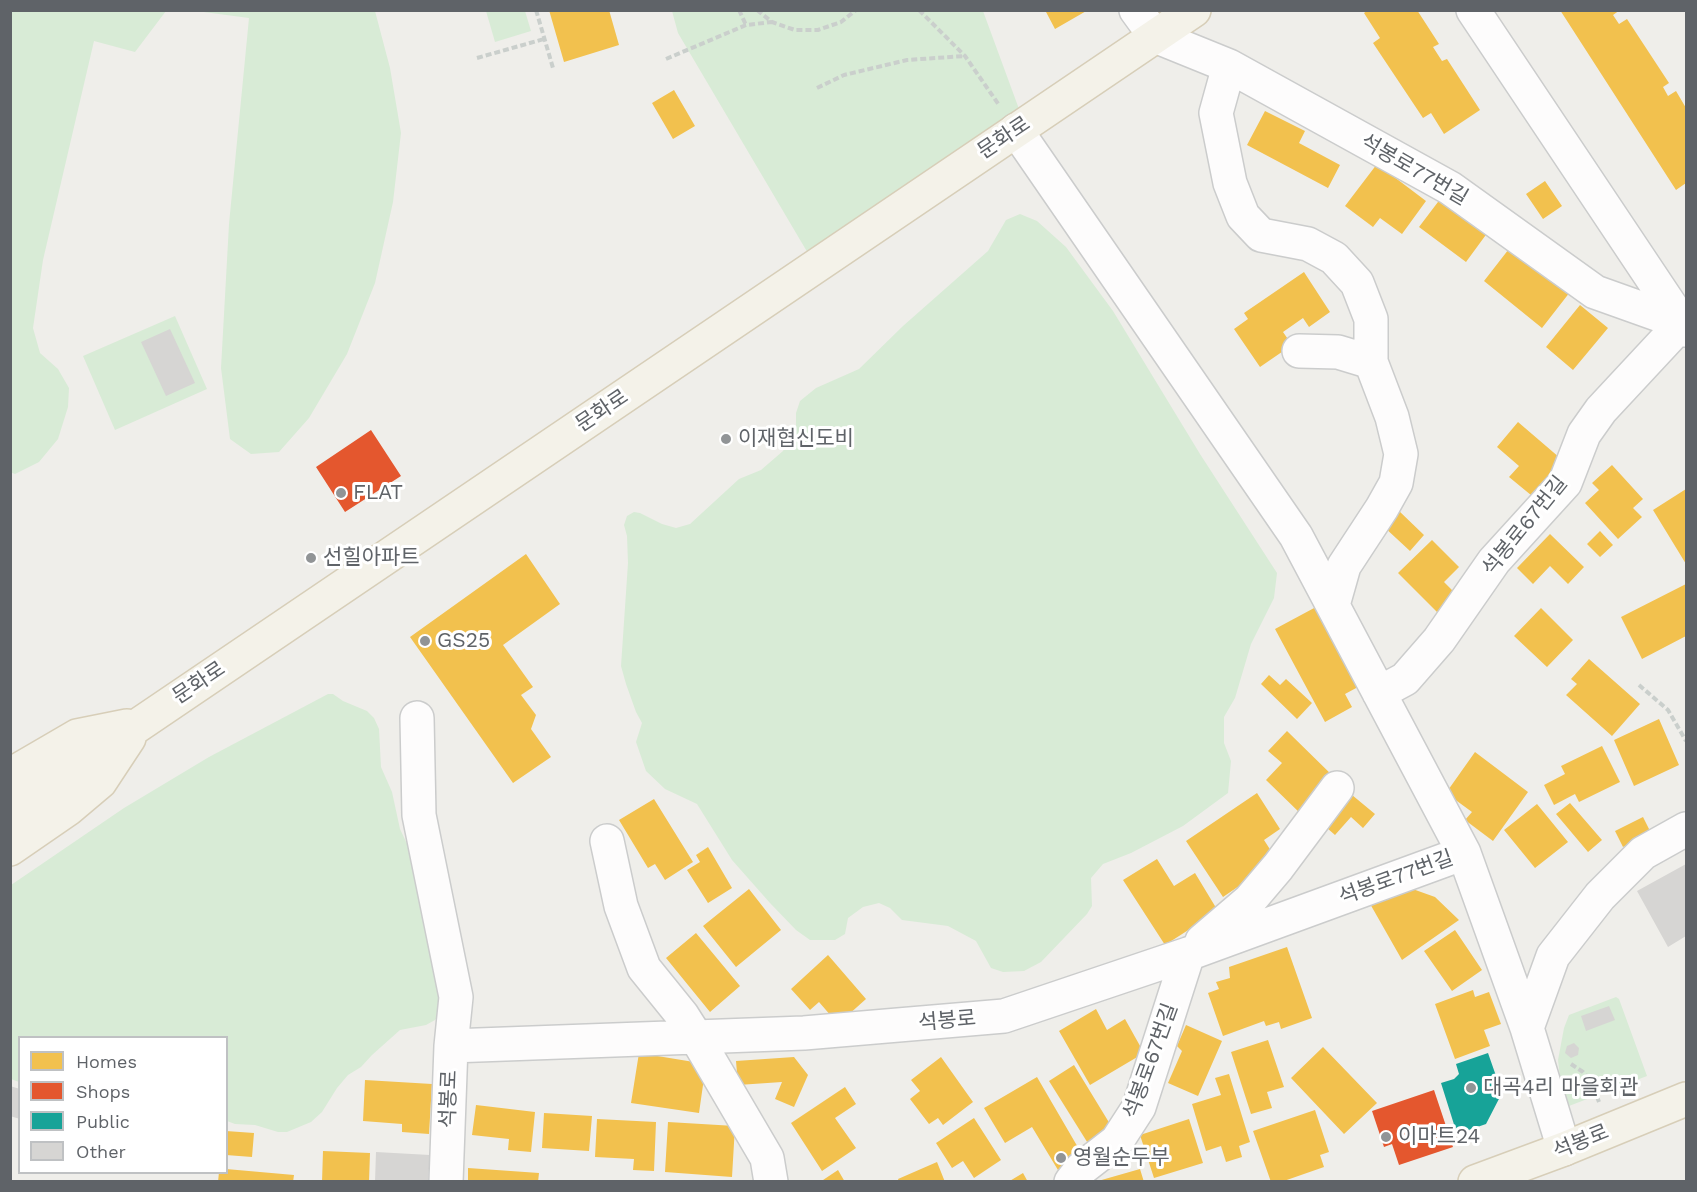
<!DOCTYPE html>
<meta charset="utf-8">
<style>
body{margin:0}
#map{position:relative;width:1697px;height:1192px;overflow:hidden;background:#efeeea;font-family:"Work Sans",sans-serif}
canvas{display:block}
.frame{position:absolute;inset:0;border:12px solid #5f6368;pointer-events:none}
.legend{position:absolute;left:18px;top:1036px;width:210px;height:138px;box-sizing:border-box;background:#fff;border:2px solid #bfc1c3;margin:0;padding:8px 10px;list-style:none;font-size:18px;color:#5f6368}
.legend li{display:flex;align-items:center;gap:12px;height:30px}
.legend b{width:30px;border:2px solid #bfc1c3}
</style>
<div id="map">
<canvas width="1697" height="1192"></canvas>
<div class="frame"></div>
<ul class="legend">
<li><b style="height:16px;background:#f2c14e"></b>Homes</li>
<li><b style="height:16px;background:#e4572e"></b>Shops</li>
<li><b style="height:16px;background:#17a398"></b>Public</li>
<li><b style="height:16px;background:#d6d5d3"></b>Other</li>
</ul>
</div>
<script>
const ctx = document.querySelector('canvas').getContext('2d');
ctx.lineJoin = 'round';
function fill(path, color) { ctx.fillStyle = color; ctx.fill(path, 'evenodd'); }
const shape = rows => new Path2D(rows.map(r => 'M' + r).join(''));
function stroke(path, color, width, dash) { ctx.strokeStyle = color; ctx.lineWidth = width; ctx.lineCap = dash ? 'butt' : 'round'; ctx.setLineDash(dash || []); ctx.stroke(path); }
function label(font, color, halo, rows, align = 'center') {
  ctx.font = font + ' "Work Sans","Noto Sans KR",sans-serif'; ctx.lineWidth = 6; ctx.setLineDash([]); ctx.textBaseline = 'middle'; ctx.strokeStyle = halo; ctx.fillStyle = color; for (const [text, x, y, turn = 0] of rows) {
    ctx.save(); ctx.translate(x, y); ctx.rotate((+turn || 0) * Math.PI / 180); ctx.textAlign = isNaN(turn) ? turn : align; if (halo) ctx.strokeText(text, 0, 0); ctx.fillText(text, 0, 0); ctx.restore();
  }
}
fill(shape([
 [11,10,166,11,135,52,94,41,43,260,33,328,40,353,58,369,69,388,68,407,58,439,39,462,15,474,10,472],
 [196,11,375,11,390,68,401,133,393,202,375,283,347,354,309,418,279,452,251,454,230,439,221,368,229,224,249,18],
 [486,11,525,11,531,31,495,42],
 [672,11,983,11,1019,109,809,255,678,33],
 [1020,214,1037,221,1066,247,1113,311,1200,454,1277,573,1274,598,1251,644,1235,698,1224,717,1224,743,1231,761,1228,793,1183,826,1131,853,1103,864,1091,878,1092,906,1087,914,1041,962,1024,971,1003,972,991,968,976,941,948,926,902,920,890,908,879,903,863,907,848,918,845,934,835,940,810,940,796,930,770,903,732,860,697,804,665,789,646,771,636,742,642,723,636,712,626,684,621,666,628,563,627,536,624,525,627,516,634,512,640,513,662,524,676,528,690,524,739,479,761,470,783,451,796,428,796,413,800,401,816,388,859,369,903,326,988,251,1006,220],
 [175,316,207,389,115,430,83,356],
 [328,694,333,694,343,701,367,711,374,718,379,729,381,767,392,792,400,829,409,848,441,1003,440,1014,435,1020,426,1025,400,1030,372,1055,361,1067,348,1075,337,1088,322,1112,311,1122,287,1132,278,1132,255,1125,235,1124,227,1121,226,1038,20,1038,19,1082,11,1079,11,885,124,808,209,757],
 [1616,997,1619,999,1647,1076,1569,1106,1560,1078,1558,1060,1564,1028,1569,1015]
]), '#d8ebd6');
fill(shape([
 [549,10,609,10,619,45,564,62],
 [1045,10,1088,10,1055,29],
 [1368,10,1417,10,1439,44,1433,47,1442,61,1447,59,1480,110,1444,134,1431,113,1423,118,1373,43,1380,38,1364,13],
 [1560,10,1620,10,1613,15,1619,24,1627,19,1669,83,1663,87,1668,96,1676,91,1686,108,1686,183,1676,190],
 [674,90,695,126,673,139,652,103],
 [1265,111,1305,131,1299,143,1340,165,1328,188,1247,145],
 [1377,164,1426,201,1402,234,1380,218,1373,227,1345,206],
 [1545,181,1562,206,1543,219,1526,194],
 [1441,198,1488,232,1466,262,1419,227],
 [1512,245,1570,292,1542,328,1484,281],
 [1304,272,1330,312,1309,327,1303,318,1283,332,1292,345,1260,367,1234,329,1248,319,1244,313],
 [1580,305,1608,328,1573,370,1546,347],
 [1518,422,1567,464,1537,500,1509,477,1519,466,1497,447],
 [1612,465,1643,499,1633,508,1642,517,1618,539,1585,503,1599,490,1592,483],
 [1686,489,1686,564,1653,510],
 [1398,510,1424,535,1410,551,1383,526],
 [1600,531,1613,545,1600,557,1587,544],
 [1550,534,1584,567,1568,584,1550,566,1533,584,1517,568],
 [1432,540,1459,567,1444,582,1455,593,1437,612,1398,573],
 [526,554,560,604,503,645,533,687,521,695,536,715,531,729,551,757,513,783,410,637],
 [1686,584,1686,636,1642,659,1621,617],
 [1316,607,1358,687,1345,694,1352,707,1325,722,1275,629],
 [1541,608,1573,640,1547,667,1514,636],
 [1589,659,1640,704,1612,736,1566,695,1577,684,1571,679],
 [1269,675,1280,685,1286,679,1312,703,1297,719,1261,684],
 [1659,719,1679,765,1634,786,1614,740],
 [1287,731,1337,780,1303,816,1266,780,1282,763,1268,751],
 [1602,746,1620,782,1579,802,1575,794,1554,805,1544,785,1565,774,1561,766],
 [1475,752,1528,792,1493,841,1465,820,1472,812,1446,793],
 [1346,790,1375,814,1363,828,1351,817,1335,835,1319,821],
 [1257,793,1280,829,1264,840,1273,854,1264,869,1223,897,1186,841],
 [654,799,693,862,665,880,655,864,648,868,619,820],
 [1570,803,1602,840,1588,852,1556,814],
 [1537,804,1568,842,1535,868,1504,830],
 [1643,817,1651,833,1623,847,1615,831],
 [708,847,732,888,708,903,687,870,700,862,696,855],
 [1157,859,1174,886,1195,873,1218,911,1165,945,1123,880],
 [1407,887,1435,897,1459,920,1402,960,1369,902],
 [749,889,781,930,736,967,703,926],
 [1455,930,1482,970,1452,991,1424,951],
 [696,933,740,986,710,1012,666,958],
 [1287,947,1312,1018,1281,1029,1279,1022,1266,1026,1264,1021,1223,1036,1208,993,1219,989,1216,982,1230,978,1229,967],
 [828,955,866,999,838,1024,819,1002,810,1010,791,989],
 [1473,990,1475,997,1489,992,1501,1024,1484,1030,1490,1046,1455,1059,1435,1004],
 [1096,1009,1107,1030,1125,1019,1144,1053,1090,1085,1059,1031],
 [1186,1025,1222,1041,1198,1096,1168,1083,1182,1051,1177,1046],
 [1268,1040,1284,1087,1267,1092,1272,1108,1251,1114,1231,1052],
 [1323,1047,1377,1103,1344,1134,1291,1078],
 [639,1053,706,1064,699,1113,631,1103],
 [794,1057,808,1075,794,1107,775,1099,782,1082,738,1085,736,1061],
 [941,1057,973,1102,943,1125,938,1118,929,1124,910,1099,920,1091,911,1080],
 [1074,1065,1113,1129,1089,1145,1049,1081],
 [1229,1074,1250,1142,1239,1146,1242,1157,1226,1162,1221,1146,1206,1151,1192,1104,1221,1095,1215,1078],
 [1037,1077,1083,1156,1058,1170,1032,1127,1005,1143,984,1108],
 [365,1080,432,1084,429,1134,402,1132,402,1124,363,1121],
 [845,1087,856,1104,835,1118,856,1148,822,1171,791,1123],
 [476,1105,535,1112,531,1152,508,1150,509,1139,472,1135],
 [1315,1110,1329,1152,1320,1155,1324,1167,1281,1182,1271,1182,1253,1131],
 [544,1113,592,1116,589,1151,542,1148],
 [974,1118,1001,1160,974,1178,963,1161,952,1168,936,1143],
 [597,1119,656,1122,654,1171,633,1170,634,1159,595,1157],
 [1189,1119,1203,1163,1154,1178,1140,1135],
 [668,1122,735,1126,732,1177,665,1172],
 [226,1131,254,1133,252,1157,226,1155],
 [323,1151,370,1153,369,1182,322,1182],
 [937,1162,945,1182,899,1182,898,1179],
 [468,1168,539,1173,538,1182,468,1182],
 [226,1169,294,1175,293,1182,218,1182,219,1172,226,1172],
 [1140,1169,1144,1182,1098,1182,1098,1181],
 [838,1170,845,1182,820,1182],
 [1023,1173,1028,1182,1008,1182]
]), '#f2c14e');
fill(shape([
 [371,430,401,476,345,512,316,467],
 [1434,1090,1453,1147,1399,1165,1392,1144,1384,1147,1372,1111]
]), '#e4572e');
fill(shape([
 [1488,1053,1502,1093,1486,1124,1457,1134,1441,1083,1454,1079,1459,1074,1456,1064]
]), '#17a398');
fill(shape([
 [170,329,195,383,166,396,141,342],
 [1686,864,1686,936,1668,947,1637,891],
 [1609,1006,1615,1020,1586,1031,1581,1016],
 [1574,1043,1579,1048,1578,1055,1571,1058,1565,1053,1567,1046],
 [10,1086,20,1089,20,1119,10,1116],
 [376,1152,430,1155,428,1182,375,1182]
]), '#d6d5d3');
const minor = shape([
 [1136,10,1155,36,1229,66,1450,188,1595,292,1682,323],
 [1473,10,1682,323,1685,330],
 [1229,66,1216,113,1230,183,1243,216,1261,235,1308,244,1334,258,1357,283,1371,319,1371,362,1392,417,1401,454,1396,483,1382,508,1344,566,1333,605],
 [1016,130,1296,536,1464,853],
 [1299,351,1338,352,1371,362],
 [1379,693,1405,679,1439,640,1494,561,1565,483,1584,434,1601,410,1682,323],
 [417,718,419,815,456,997,451,1046],
 [607,841,621,906,644,968,682,1015,696,1037,767,1158,771,1182],
 [1202,941,1250,900,1278,867,1337,788],
 [1564,1149,1527,1028,1553,956,1600,896,1643,853,1686,829],
 [446,1182,451,1046,804,1033,1004,1016,1188,954,1464,853,1527,1028],
 [1071,1182,1081,1169,1117,1141,1139,1107,1188,954]
]);
const major = shape([
 [10,775,77,736,127,726],
 [10,812,1194,10],
 [10,849,68,809,100,782,129,738],
 [1475,1182,1564,1149,1686,1099]
]);
stroke(minor, '#cbcccc', 36);
stroke(major, '#d7ceb8', 36);
stroke(shape([
 [536,10,553,68],
 [739,10,746,25],
 [757,10,772,22,795,30,818,30,841,22,856,10],
 [919,10,965,56,999,105],
 [477,58,544,39],
 [666,59,746,25,772,22],
 [817,88,844,75,907,60,964,56],
 [1639,685,1668,710,1686,741],
 [1571,1064,1583,1072,1591,1081,1599,1102]
]), '#cacfcc', 4, [6, 3]);
stroke(minor, '#fdfcfc', 33);
stroke(major, '#f4f2e9', 33);
for (const [x, y, r, color] of [
 [726,439,6,"#919496"],
 [341,493,6,"#919496"],
 [311,558,6,"#919496"],
 [425,641,6,"#919496"],
 [1471,1088,6,"#919496"],
 [1386,1137,6,"#919496"],
 [1061,1158,6,"#919496"]
]) { const dot = new Path2D(); dot.arc(x, y, r, 0, 2 * Math.PI); ctx.fillStyle = color; ctx.fill(dot); stroke(dot, '#fff', 2); }
label('21px', '#5f6368', '#fff', [
 ["문화로",1004,138,-34],
 ["석봉로77번길",1414,170,30],
 ["문화로",602,411,-34],
 ["석봉로67번길",1525,526,-51],
 ["문화로",199,683,-34],
 ["석봉로77번길",1396,878,-20],
 ["석봉로",947,1021,-5],
 ["석봉로67번길",1151,1061,-70],
 ["석봉로",449,1099,-88],
 ["석봉로",1581,1142,-22]
]);
label('21px', '#5f6368', '#fff', [
 ["이재협신도비",738,439],
 ["FLAT",353,493],
 ["선힐아파트",323,558],
 ["GS25",437,641],
 ["대곡4리 마을회관",1483,1088],
 ["이마트24",1398,1137],
 ["영월순두부",1073,1158]
], 'left');
</script>
